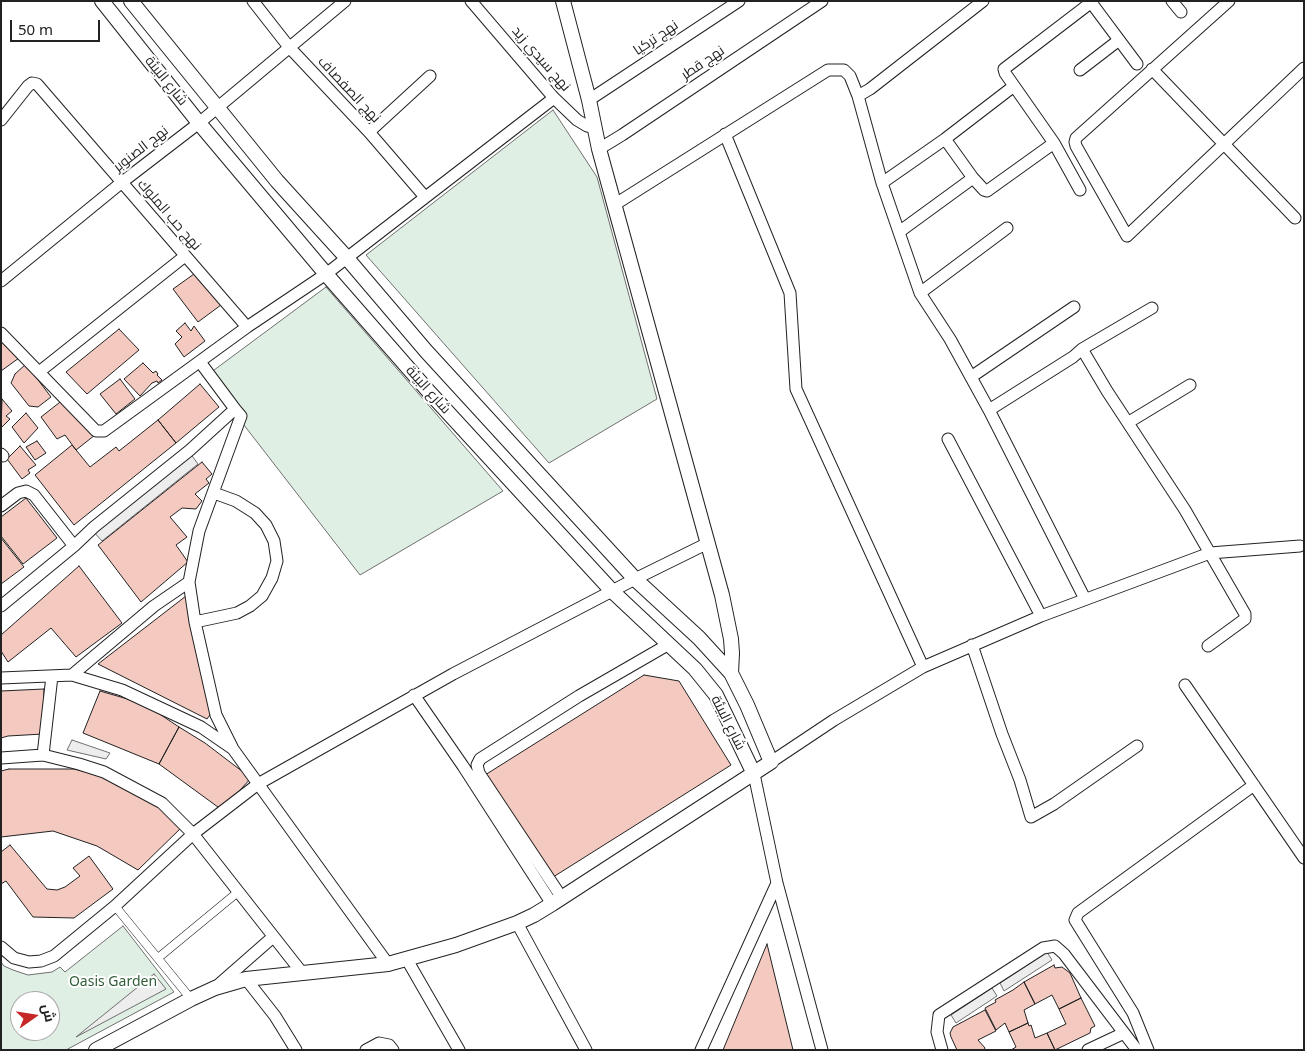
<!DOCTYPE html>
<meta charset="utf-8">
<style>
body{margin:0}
#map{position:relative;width:1305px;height:1051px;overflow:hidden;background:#fff;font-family:"Noto Sans",Cairo,sans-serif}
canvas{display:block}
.frame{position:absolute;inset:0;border:2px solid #222;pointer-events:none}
.north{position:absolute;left:10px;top:991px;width:50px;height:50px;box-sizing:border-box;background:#fff;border:1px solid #a7a7a7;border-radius:50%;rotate:77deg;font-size:14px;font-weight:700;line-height:20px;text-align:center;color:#222}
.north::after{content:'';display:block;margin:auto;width:18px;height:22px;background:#c62828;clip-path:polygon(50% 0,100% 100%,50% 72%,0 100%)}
.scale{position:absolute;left:10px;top:20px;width:90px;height:22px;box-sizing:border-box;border:2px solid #222;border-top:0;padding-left:6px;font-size:15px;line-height:18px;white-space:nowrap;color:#222;-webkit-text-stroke:4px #fff;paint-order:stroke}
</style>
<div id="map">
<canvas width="1305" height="1051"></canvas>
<div class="frame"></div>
<div class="north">ش</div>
<div class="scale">50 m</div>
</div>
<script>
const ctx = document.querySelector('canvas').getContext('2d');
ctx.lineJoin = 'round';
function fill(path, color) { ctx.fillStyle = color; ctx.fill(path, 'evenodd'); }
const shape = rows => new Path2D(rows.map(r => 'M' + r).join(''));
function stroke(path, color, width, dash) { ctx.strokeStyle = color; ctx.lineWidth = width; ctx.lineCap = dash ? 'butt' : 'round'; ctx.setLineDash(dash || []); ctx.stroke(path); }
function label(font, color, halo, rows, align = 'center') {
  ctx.font = font + ' "Noto Sans",Cairo,sans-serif'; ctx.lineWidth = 4; ctx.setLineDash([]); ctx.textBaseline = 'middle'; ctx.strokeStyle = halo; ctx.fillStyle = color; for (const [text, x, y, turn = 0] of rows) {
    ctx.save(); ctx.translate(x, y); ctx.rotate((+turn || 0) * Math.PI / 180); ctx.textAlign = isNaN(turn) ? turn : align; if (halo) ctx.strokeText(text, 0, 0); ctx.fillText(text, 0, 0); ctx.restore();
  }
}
const green = shape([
 [553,110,597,177,657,399,549,463,366,255,553,110],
 [326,287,503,491,360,575,206,376,326,287],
 [123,926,174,992,66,1050,1,1050,1,962,4,966,13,970,28,975,52,972,60,967,65,972,123,926],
 [20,1001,50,1001,50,1031,20,1031,20,1001]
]);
fill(green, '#e0efe3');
stroke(green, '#6f6f6f', 1);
const parking = shape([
 [190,453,198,464,102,541,92,530,190,453],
 [72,740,110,753,106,759,67,750,72,740],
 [1047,952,1052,960,1004,991,1000,983,1047,952],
 [154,974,166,989,76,1037,154,974],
 [992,988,997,996,956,1023,951,1015,992,988]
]);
fill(parking, '#ededed');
stroke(parking, '#6f6f6f', 1);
const building = shape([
 [194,274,221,305,198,322,173,289,194,274],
 [185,323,191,331,194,326,205,341,184,357,175,344,182,337,176,331,185,323],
 [119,329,139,350,87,394,66,372,119,329],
 [1,337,19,358,1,371,1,337],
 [143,363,153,373,156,371,158,374,157,375,162,380,158,383,157,381,152,383,140,396,124,379,143,363],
 [26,364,51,397,38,407,29,406,11,383,15,374,26,364],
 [120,379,135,399,116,414,100,394,120,379],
 [200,384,219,407,176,443,158,420,200,384],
 [2,399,12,411,6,416,10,419,1,428,2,399],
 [64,399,95,435,76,450,65,435,57,439,41,417,64,399],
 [26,413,38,428,24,443,12,427,26,413],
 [158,420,176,443,74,525,35,475,72,445,90,467,116,447,119,451,158,420],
 [37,441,46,453,35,460,26,447,37,441],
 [20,446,36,465,28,470,30,473,22,479,7,459,20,446],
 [202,462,212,474,206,479,209,483,195,494,202,501,196,509,182,508,170,517,187,537,176,545,188,562,141,602,98,545,202,462],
 [26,498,57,538,23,564,1,536,1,517,26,498],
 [1,538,24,567,1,584,1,538],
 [79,566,122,623,76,657,51,628,8,662,1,651,1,635,79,566],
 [186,596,212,712,207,719,98,664,186,596],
 [644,675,679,681,731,765,550,879,485,775,644,675],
 [44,689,43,734,8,736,1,738,1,691,44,689],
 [100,691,131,700,152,709,179,727,159,764,83,733,100,691],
 [179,727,205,743,251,778,222,810,159,764,179,727],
 [9,769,74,769,99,775,160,806,183,826,138,870,97,846,53,831,1,837,1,771,9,769],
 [10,845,47,889,57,890,65,887,80,876,73,868,89,856,113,889,74,918,33,917,6,881,1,884,1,852,10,845],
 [767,944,793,1050,723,1050,767,944],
 [1054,965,1055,968,1062,967,1070,973,1081,998,1059,1009,1052,995,1035,1004,1024,982,1054,965],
 [1024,982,1035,1004,1024,1010,1028,1023,1009,1032,1005,1023,996,1030,985,1008,996,1002,995,1000,1013,990,1024,982],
 [1081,998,1095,1026,1091,1028,1090,1033,1055,1050,1047,1033,1066,1024,1059,1009,1081,998],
 [985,1010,996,1031,978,1040,985,1048,984,1050,957,1050,951,1037,950,1033,953,1027,985,1010],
 [1028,1023,1029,1026,1031,1025,1035,1038,1047,1033,1055,1050,1011,1050,1016,1047,1009,1032,1028,1023]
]);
fill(building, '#f3c9c0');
stroke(building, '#222', 1);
const pedestrian = shape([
 [115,906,191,999],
 [158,958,238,892]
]);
const minor = shape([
 [253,1,289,47,369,132,425,197],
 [471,1,554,98,577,120,587,126,595,128],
 [1090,1,1137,64],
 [1172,1,1181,12],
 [1229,1,1076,138,1075,142,1076,146,1127,236,1304,68],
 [1152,69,1295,218],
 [1080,70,1119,40],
 [858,96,870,89,983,1],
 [589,100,739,1],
 [1,120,28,86,32,83,37,84,247,327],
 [369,132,430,76],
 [725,134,790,293,796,389,923,667],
 [945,139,973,178,984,190,987,191,1054,143,1005,73,1004,69,1093,1],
 [1054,143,1080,190],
 [599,149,622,135,822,1],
 [882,183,945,139,1014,86],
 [614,205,828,70,844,70,850,76,858,96,882,183,920,293,950,339,989,410,1085,599],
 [899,232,973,178],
 [1,281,121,183,199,123,345,1],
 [920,293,1007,228],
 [1,333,96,431,104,431,247,327,326,274,554,98],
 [1082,349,1152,308],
 [39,372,185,256],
 [971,377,1074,307],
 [989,410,1073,357,1082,349,1107,391,1185,510,1245,614,1245,619,1208,646],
 [1129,422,1190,385],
 [948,439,1041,616],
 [1,454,3,456],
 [1,506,18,493,26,491,34,495,74,546],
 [1,606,74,546,94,527,190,450,235,409,200,362],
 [195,622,237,613,250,606,262,596,272,578,277,561,274,541,266,525,255,513,236,501,214,493],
 [972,645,1002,734,1020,780,1031,817,1054,804,1137,746],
 [72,675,154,606,189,582],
 [1,678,72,675,122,690,201,727,233,749,388,964],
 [1185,685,1304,858],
 [414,695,463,766,552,904],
 [232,747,216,715,195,622,189,582,199,531,241,416,235,409],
 [43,755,52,676],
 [1,758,43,755,79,764,104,772,162,803,193,834,303,974],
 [771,762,834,720,923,667,1041,616,1210,553,1300,546],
 [754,774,777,883,822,1050],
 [562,898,479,773,477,765,480,759,579,696,669,644],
 [517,923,586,1050],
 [1,947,14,958,29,962,41,961,54,956,115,906,193,834,258,784,453,674,635,579,708,543],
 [406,958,459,1050],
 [246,979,275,1016,296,1050],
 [216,987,273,937],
 [366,1050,379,1043,389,1045,393,1050],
 [701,1050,777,883],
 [942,1050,937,1032,939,1015,1043,948,1055,946,1064,954,1137,1050],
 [1088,1050,1124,1033],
 [1148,1050,1133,1013,1075,920,1078,913,1254,785]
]);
const tertiary = shape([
 [102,1,199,123,326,274,430,393,612,591,695,669,716,695,754,774],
 [563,1,589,100,599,149,722,595,731,639,732,653,731,673],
 [96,1050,191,999,215,988,246,979,388,964,456,945,517,923,534,915,552,904,771,762,747,705,731,673,699,638,635,579,426,351,346,257,277,181,131,1]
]);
stroke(pedestrian, '#222', 9);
stroke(minor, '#222', 13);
stroke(tertiary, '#222', 16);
stroke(pedestrian, '#fff', 8);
stroke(minor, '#fff', 11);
stroke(tertiary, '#fff', 14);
label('14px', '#222', '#fff', [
 ["نهج تركيا",656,38,-34],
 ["نهج سيدي زيد",541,59,49],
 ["نهج قطر",703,63,-34],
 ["شارع البيئة",166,81,51],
 ["نهج الصفصاف",349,90,47],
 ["نهج الصنوبر",141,149,-38],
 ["نهج حب الملوك",169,215,49],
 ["شارع البيئة",428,390,48],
 ["شارع البيئة",728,723,63]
]);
label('14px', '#2f5e38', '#fff', [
 ["Oasis Garden",113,982]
]);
</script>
